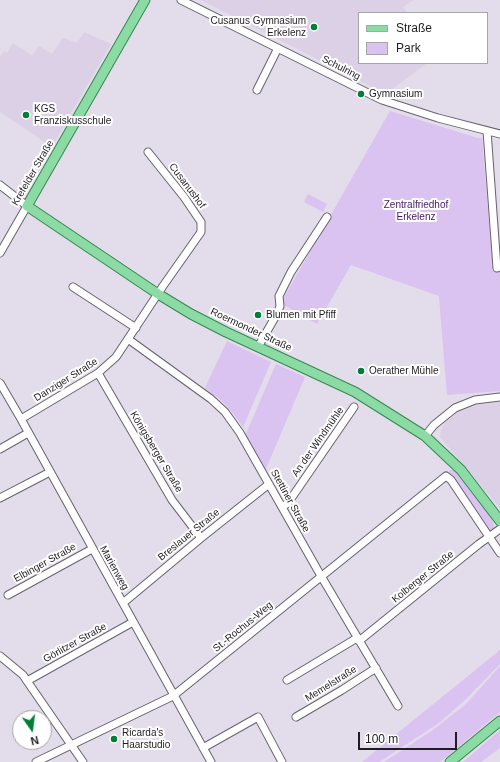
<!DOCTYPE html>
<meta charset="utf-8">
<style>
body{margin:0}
#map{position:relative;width:500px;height:762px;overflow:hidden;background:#e3dcea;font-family:Helvetica,sans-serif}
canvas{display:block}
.legend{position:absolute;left:358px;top:12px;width:130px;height:52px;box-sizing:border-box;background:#fff;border:1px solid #a6a5a7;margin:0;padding:5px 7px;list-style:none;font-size:12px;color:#201d22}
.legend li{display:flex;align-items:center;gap:8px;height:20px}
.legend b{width:20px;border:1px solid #a6a5a7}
.north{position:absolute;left:12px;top:710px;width:40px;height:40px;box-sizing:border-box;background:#fff;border:1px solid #a6a5a7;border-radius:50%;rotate:166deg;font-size:11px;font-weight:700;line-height:16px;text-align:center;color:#201d22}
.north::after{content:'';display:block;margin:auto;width:14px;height:18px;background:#007e37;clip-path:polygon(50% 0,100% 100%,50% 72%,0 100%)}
.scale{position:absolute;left:358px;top:732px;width:99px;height:18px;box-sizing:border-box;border:2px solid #201d22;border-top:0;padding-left:5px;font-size:12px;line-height:14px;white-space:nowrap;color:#201d22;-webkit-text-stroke:3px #fff;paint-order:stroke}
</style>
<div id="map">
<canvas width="500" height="762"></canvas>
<ul class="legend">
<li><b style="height:5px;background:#8cdaa4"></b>Straße</li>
<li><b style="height:11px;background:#dac2f1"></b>Park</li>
</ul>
<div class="north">N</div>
<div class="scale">100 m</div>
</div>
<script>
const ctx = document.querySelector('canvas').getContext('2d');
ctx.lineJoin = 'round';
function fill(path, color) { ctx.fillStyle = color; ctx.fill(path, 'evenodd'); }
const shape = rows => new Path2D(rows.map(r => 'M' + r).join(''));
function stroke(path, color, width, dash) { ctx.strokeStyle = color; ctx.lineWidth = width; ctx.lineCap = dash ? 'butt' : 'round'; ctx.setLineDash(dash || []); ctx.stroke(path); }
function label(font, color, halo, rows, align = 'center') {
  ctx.font = font + ' Helvetica,sans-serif'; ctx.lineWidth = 4; ctx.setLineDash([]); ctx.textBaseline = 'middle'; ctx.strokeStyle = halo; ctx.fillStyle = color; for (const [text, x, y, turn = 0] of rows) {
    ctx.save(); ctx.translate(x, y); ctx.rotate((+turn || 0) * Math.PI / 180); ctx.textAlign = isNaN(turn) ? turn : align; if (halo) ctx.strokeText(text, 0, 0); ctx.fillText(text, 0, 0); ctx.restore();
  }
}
fill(shape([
 [201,0,414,0,403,7,407,13,359,13,359,63,427,63,386,94],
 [84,32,111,44,51,148,39,138,0,112,0,57,4,51,7,53,13,43,32,55,39,46,52,54,63,38,77,43],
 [500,399,500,508,440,437,441,430,445,423,461,409,472,404]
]), '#dbd0e6');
fill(shape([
 [390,111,478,138,482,138,493,270,500,270,500,391,447,395,439,296,351,265,317,324,284,305,283,299],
 [308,194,327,204,323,212,304,202],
 [227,341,271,362,243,427,232,412,222,401,205,388],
 [276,364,305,377,265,471,245,436],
 [450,470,454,470,457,472,470,491,488,513,493,522,494,528,490,530,488,527,461,487,452,476,448,473],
 [500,650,500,664,466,699,439,723,379,762,362,762],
 [500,666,500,712,463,743,440,762,384,762,433,730,452,715,466,704],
 [500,730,500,748,481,762,463,762]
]), '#dac2f1');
const minor = shape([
 [181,0,382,100,438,118,500,134],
 [257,90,278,48],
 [487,131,497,268,500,267],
 [0,185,27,206,0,253],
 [73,287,136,328],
 [128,339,211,399,225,412,240,433,321,576,398,706],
 [258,347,278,312,280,306,279,296,291,272,327,217],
 [98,373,172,500,201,538],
 [0,383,21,419,211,762],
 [21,419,98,373,116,357,163,286,201,232,201,222,184,197,148,152],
 [425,436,434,425,455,408,475,400,500,397],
 [0,449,28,433],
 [0,498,50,472],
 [282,507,288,503,354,407],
 [8,595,92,549],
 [123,603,201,538,269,484],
 [359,641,479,544,500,529],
 [0,656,23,675,27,681,83,762],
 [287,680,357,638],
 [27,681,133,622],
 [296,717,342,690,376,668],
 [203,748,258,717,282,762],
 [36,762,173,696,446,476,451,480,500,553]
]);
const major = shape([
 [145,0,27,206,158,294,191,314,226,332,355,392,425,436,461,470,500,521],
 [450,762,500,721]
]);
stroke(minor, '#68626e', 9);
stroke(major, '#348850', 11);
stroke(minor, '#fff', 7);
stroke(major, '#8cdaa4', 9);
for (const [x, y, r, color] of [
 [314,27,4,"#007e37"],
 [361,94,4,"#007e37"],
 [26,115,4,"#007e37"],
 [258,315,4,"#007e37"],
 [361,371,4,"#007e37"],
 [114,739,4,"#007e37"]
]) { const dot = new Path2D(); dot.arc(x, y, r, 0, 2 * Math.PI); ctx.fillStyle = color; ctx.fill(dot); stroke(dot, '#fff', 1.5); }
label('10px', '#201d22', '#fff', [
 ["Cusanus Gymnasium",306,21,"right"],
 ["Erkelenz",306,33,"right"],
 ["Gymnasium",369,94],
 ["KGS",34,109],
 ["Franziskusschule",34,121],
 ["Blumen mit Pfiff",266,315],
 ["Oerather Mühle",369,371],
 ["Ricarda's",122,733],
 ["Haarstudio",122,745]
], 'left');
label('10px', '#201d22', '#fff', [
 ["Schulring",341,68,27],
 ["Krefelder Straße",33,173,-60],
 ["Cusanushof",187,186,53],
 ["Roermonder Straße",251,330,25],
 ["Danziger Straße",66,380,-32],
 ["An der Windmühle",318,442,-55],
 ["Königsberger Straße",156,452,59],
 ["Stettiner Straße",290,501,61],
 ["Breslauer Straße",189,535,-39],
 ["Elbinger Straße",45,563,-29],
 ["Marienweg",114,568,61],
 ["Kolberger Straße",423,577,-39],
 ["St.-Rochus-Weg",243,627,-39],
 ["Görlitzer Straße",75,643,-29],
 ["Memelstraße",331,684,-32]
]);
label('10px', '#431761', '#fff', [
 ["Zentralfriedhof",416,205],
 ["Erkelenz",416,217]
]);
</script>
